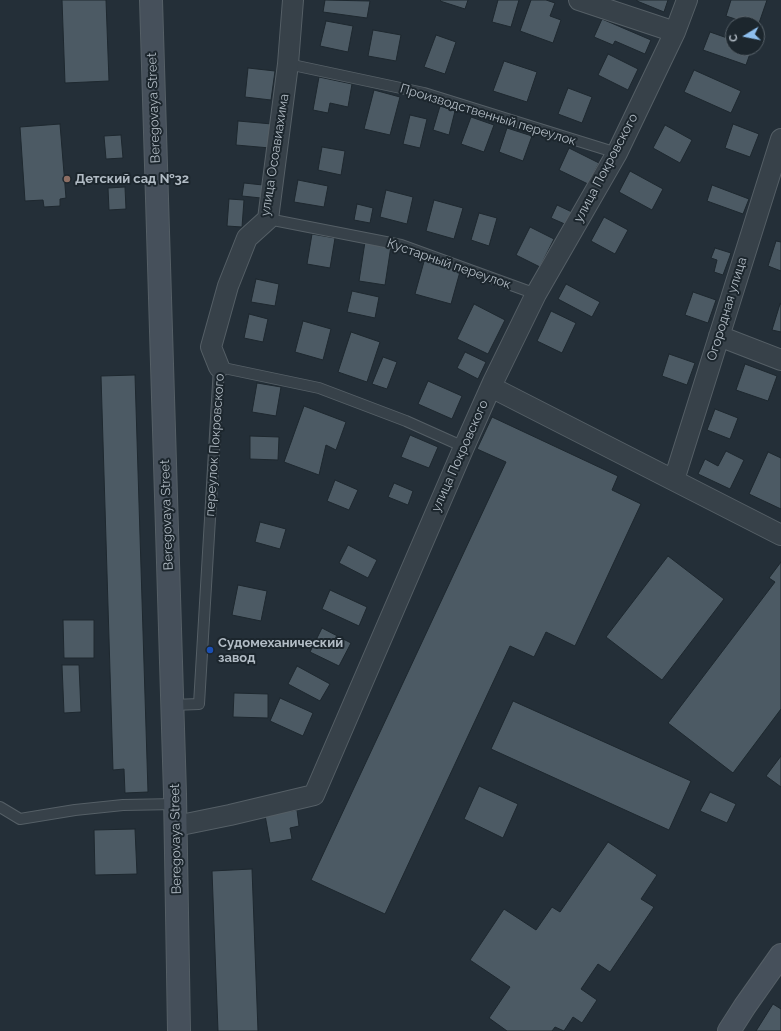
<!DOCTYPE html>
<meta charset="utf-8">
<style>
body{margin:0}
#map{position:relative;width:781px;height:1031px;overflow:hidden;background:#242f38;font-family:Raleway,sans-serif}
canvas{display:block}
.north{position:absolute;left:725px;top:16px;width:40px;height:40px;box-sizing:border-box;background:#1c262d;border:1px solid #58626a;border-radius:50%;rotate:260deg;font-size:11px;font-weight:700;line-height:16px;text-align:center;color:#b2bcc5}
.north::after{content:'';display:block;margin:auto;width:14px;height:18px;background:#8ebfee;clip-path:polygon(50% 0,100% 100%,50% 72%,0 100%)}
</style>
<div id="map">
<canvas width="781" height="1031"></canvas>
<div class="north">С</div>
</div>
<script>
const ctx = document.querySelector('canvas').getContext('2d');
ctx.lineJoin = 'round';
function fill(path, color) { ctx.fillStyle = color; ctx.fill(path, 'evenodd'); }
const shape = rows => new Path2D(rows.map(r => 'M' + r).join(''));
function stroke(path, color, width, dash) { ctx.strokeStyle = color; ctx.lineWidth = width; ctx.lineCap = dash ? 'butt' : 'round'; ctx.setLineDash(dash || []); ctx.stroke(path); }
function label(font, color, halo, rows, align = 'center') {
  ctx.font = font + ' Raleway,sans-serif'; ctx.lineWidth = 4; ctx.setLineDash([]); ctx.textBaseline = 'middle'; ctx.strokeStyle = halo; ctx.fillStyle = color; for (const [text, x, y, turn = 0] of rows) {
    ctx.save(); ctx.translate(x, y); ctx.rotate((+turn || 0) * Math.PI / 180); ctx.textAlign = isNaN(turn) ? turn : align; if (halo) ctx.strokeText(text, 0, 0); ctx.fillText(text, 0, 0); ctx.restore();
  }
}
const building = shape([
 [62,0,106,0,109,81,65,83,62,0],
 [325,0,370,1,367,18,323,12,325,0],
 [441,0,468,0,465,9,440,1,441,0],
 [498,0,519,0,511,27,492,22,498,0],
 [531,0,546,0,555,3,550,16,561,20,553,43,520,31,531,0],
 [637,0,668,0,664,12,637,1,637,0],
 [731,0,767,0,758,26,757,26,757,24,751,24,726,16,731,0],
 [602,19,651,40,645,54,615,41,613,45,594,37,602,19],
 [326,21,353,26,348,52,320,46,326,21],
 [373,30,401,35,396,61,368,56,373,30],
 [710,32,733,40,733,48,752,48,746,65,703,50,710,32],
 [436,35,456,42,445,74,424,67,436,35],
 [608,54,638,69,628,90,598,75,608,54],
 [504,61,537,72,527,102,493,91,504,61],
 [248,68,275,71,271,100,245,97,248,68],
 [694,70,741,91,731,113,684,92,694,70],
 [319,77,352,84,348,107,330,103,328,113,313,110,319,77],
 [568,88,592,97,582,123,558,114,568,88],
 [374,90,400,97,390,135,364,129,374,90],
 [440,106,455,111,449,135,433,130,440,106],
 [410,115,427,119,420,148,403,144,410,115],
 [471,117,494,125,484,152,461,144,471,117],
 [238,121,272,124,270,148,236,145,238,121],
 [60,124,66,198,60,199,60,206,44,207,43,200,25,201,20,127,60,124],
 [733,124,759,134,750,157,725,148,733,124],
 [665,125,692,140,680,163,653,148,665,125],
 [507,128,532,136,523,161,499,152,507,128],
 [121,135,123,158,106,159,104,136,121,135],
 [322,147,345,151,341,175,318,170,322,147],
 [569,148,599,163,588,184,559,170,569,148],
 [630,171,663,189,652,210,619,192,630,171],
 [298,180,328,186,324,207,294,202,298,180],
 [244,183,263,185,261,198,242,196,244,183],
 [712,185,749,199,743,214,707,201,712,185],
 [125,187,126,209,109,210,108,188,125,187],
 [386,190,413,197,407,224,380,217,386,190],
 [229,199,244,200,242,227,227,226,229,199],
 [434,200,463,208,454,239,426,231,434,200],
 [357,204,373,208,370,223,354,220,357,204],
 [557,205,572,212,567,225,551,218,557,205],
 [479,213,497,218,489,246,471,240,479,213],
 [604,217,628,230,615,254,591,241,604,217],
 [530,227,554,239,540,267,516,255,530,227],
 [312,234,335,238,330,268,307,264,312,234],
 [776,241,781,242,781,271,768,266,776,241],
 [365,242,391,246,385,285,359,281,365,242],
 [715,248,731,253,723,275,714,272,717,260,711,258,715,248],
 [425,258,461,268,451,304,415,294,425,258],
 [256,279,279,284,275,306,251,302,256,279],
 [566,284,600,302,592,317,558,299,566,284],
 [352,291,379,297,375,318,347,312,352,291],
 [693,292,716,300,708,323,685,315,693,292],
 [474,304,505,320,488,354,457,339,474,304],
 [780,304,781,304,781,332,772,330,780,304],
 [551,311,576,323,562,353,537,341,551,311],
 [249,314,268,319,263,342,244,338,249,314],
 [303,321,331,329,323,360,295,352,303,321],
 [351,332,380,342,367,382,338,372,351,332],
 [465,352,486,362,478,379,457,368,465,352],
 [669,354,695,363,687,385,662,376,669,354],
 [383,357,397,362,387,389,372,384,383,357],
 [745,364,777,376,768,401,736,390,745,364],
 [135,375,148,792,125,793,124,769,113,770,101,376,135,375],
 [428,381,462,396,452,419,418,404,428,381],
 [257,383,281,387,276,416,252,412,257,383],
 [304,406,346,422,336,450,326,445,319,475,284,462,304,406],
 [715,409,738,418,730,439,707,430,715,409],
 [492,417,618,476,612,490,641,504,575,646,546,632,534,657,510,646,385,914,311,880,506,462,477,449,492,417],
 [410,435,438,447,429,468,401,457,410,435],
 [250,436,279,437,278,460,250,459,250,436],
 [726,451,744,460,730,489,698,474,705,459,718,466,726,451],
 [768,452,781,458,781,509,749,494,768,452],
 [335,480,358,490,349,510,327,501,335,480],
 [394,483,413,491,408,505,388,497,394,483],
 [260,522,286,529,280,549,255,542,260,522],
 [348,545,377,560,368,578,339,563,348,545],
 [668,556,724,599,662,680,606,637,668,556],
 [781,562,781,709,733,773,668,723,775,582,769,578,781,562],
 [238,585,267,591,261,621,232,615,238,585],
 [330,590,367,607,359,626,322,609,330,590],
 [63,620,94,620,94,658,64,658,63,620],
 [322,628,351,643,339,666,310,652,322,628],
 [62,665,79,665,81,712,64,713,62,665],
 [297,666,330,684,320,701,288,684,297,666],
 [234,693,268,694,268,718,233,717,234,693],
 [280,698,313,713,303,736,270,721,280,698],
 [513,701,691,781,669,830,491,749,513,701],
 [781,756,781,787,766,776,781,756],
 [479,786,518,804,503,838,464,819,479,786],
 [710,792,736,804,727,823,700,811,710,792],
 [297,810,299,826,290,828,292,839,270,843,265,815,297,810],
 [135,829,137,874,95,875,94,830,135,829],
 [608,842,657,875,641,899,654,907,610,972,598,964,581,989,597,1000,582,1023,573,1017,564,1031,555,1027,552,1031,507,1031,489,1018,510,987,470,960,504,909,536,930,552,907,560,912,608,842],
 [252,869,258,1031,218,1031,212,871,252,869],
 [773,1004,781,1009,781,1031,756,1031,773,1004]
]);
fill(building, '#4c5a64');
stroke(building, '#1e282f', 1);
const lane = shape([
 [288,64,424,93,617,153],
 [268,219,401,245,536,294],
 [172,705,199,704,219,367,319,388,406,421,464,447],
 [0,807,20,819,75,810,123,805,176,804]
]);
const street = shape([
 [579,0,675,32],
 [719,336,781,360],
 [219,367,211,347,228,286,247,238,268,219,288,64,293,0],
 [491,387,781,535],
 [674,480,781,139],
 [176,826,230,815,314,795,464,447,493,382,536,294,617,153,675,32,687,0]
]);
const secondary = shape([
 [151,0,175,794,179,1031],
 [729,1031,745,1006,781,955]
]);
stroke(lane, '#555f66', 12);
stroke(street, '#555f66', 22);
stroke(secondary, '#555f66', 24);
stroke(lane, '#374149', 10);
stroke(street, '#374149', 20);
stroke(secondary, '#46505b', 22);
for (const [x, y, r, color] of [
 [67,179,4,"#8d6e63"],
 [210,650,4,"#1a4fb4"]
]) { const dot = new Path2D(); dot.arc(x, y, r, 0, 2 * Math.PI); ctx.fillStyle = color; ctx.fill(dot); stroke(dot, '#1c262d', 1.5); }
label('13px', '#b2bcc5', '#1c262d', [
 ["Beregovaya Street",154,108,-92],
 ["Производственный переулок",488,115,17],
 ["улица Осоавиахима",275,155,-81],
 ["улица Покровского",606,168,-62],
 ["Кустарный переулок",449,264,19],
 ["Огородная улица",727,309,-73],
 ["переулок Покровского",215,445,-86],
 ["улица Покровского",460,456,-66],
 ["Beregovaya Street",167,515,-92],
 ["Beregovaya Street",176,839,-91]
]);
label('bold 13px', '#b2bcc5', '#1c262d', [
 ["Детский сад №32",75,179],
 ["Судомеханический",218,643],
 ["завод",218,658]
], 'left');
</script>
